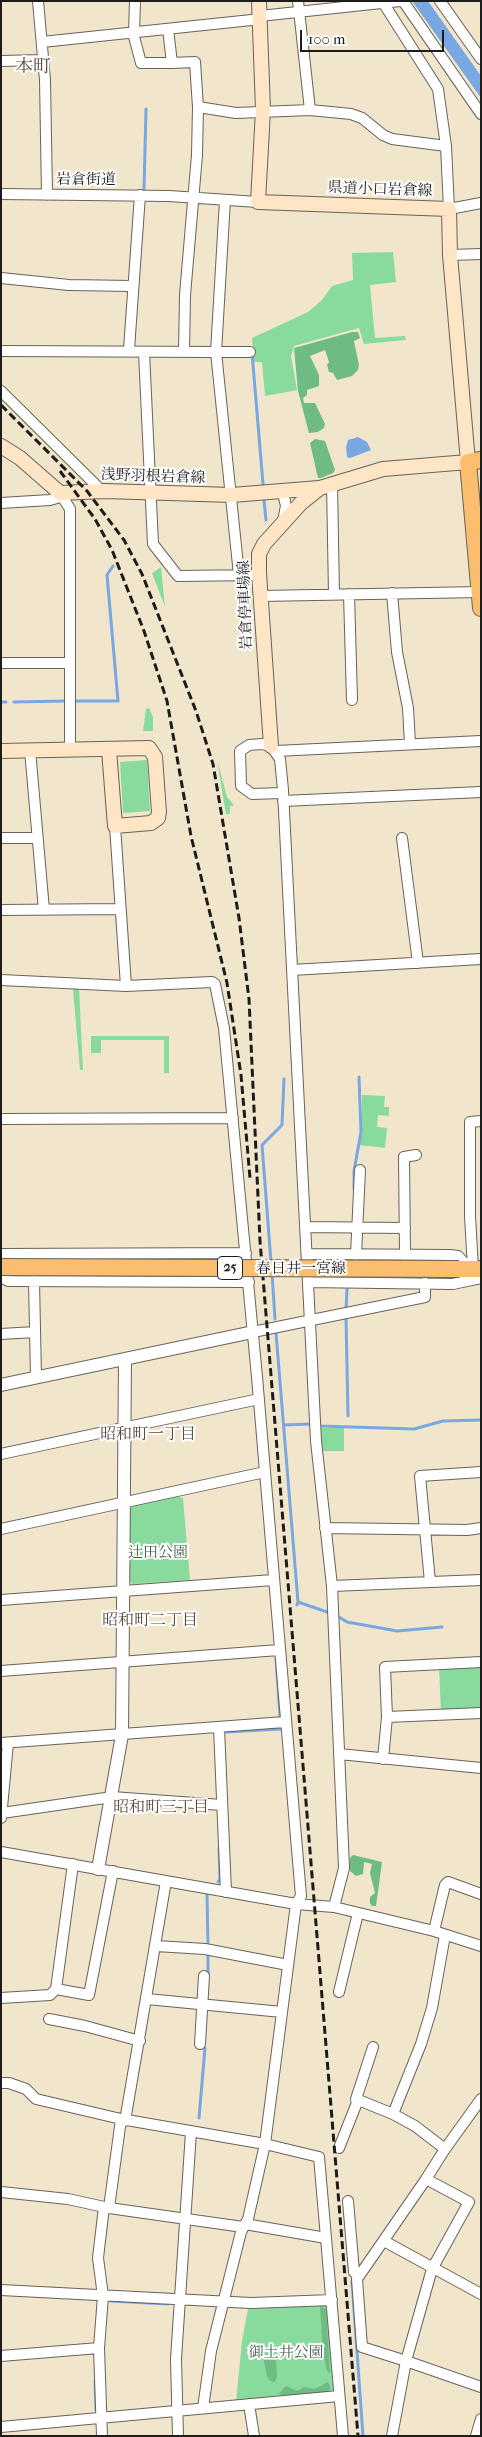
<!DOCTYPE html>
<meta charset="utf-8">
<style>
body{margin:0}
#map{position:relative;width:482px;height:2437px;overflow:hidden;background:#f1e6cc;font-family:"IM FELL French Canon",serif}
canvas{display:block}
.frame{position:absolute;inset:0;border:2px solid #1c1c1c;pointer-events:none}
.scale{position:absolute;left:300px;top:30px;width:144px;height:22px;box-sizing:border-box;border:2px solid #1c1c1c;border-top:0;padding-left:6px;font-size:15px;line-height:18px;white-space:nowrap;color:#1c1c1c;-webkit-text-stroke:4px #fff;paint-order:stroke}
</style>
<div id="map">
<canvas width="482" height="2437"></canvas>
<div class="frame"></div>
<div class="scale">100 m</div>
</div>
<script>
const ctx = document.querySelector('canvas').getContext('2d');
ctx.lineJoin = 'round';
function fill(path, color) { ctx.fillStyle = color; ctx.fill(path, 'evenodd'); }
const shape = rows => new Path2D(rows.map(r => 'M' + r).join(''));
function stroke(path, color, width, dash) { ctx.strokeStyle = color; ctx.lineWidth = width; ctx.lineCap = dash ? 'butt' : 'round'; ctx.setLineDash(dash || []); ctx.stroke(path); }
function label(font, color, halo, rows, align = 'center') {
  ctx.font = font + ' "IM FELL French Canon","Noto Serif JP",serif'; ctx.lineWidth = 4; ctx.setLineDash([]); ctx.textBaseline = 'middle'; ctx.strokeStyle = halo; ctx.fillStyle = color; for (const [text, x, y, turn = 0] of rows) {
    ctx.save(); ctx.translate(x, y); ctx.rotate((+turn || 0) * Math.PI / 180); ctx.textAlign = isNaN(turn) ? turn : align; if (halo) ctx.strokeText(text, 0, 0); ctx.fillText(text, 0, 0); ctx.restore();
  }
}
fill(shape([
 [393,252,396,282,370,285,375,338,405,336,406,340,364,344,359,328,294,346,291,356,297,390,265,396,262,362,254,362,252,338,308,312,322,300,332,286,353,280,352,253],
 [161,567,165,607,152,573],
 [149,708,153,717,153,731,143,731,146,709],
 [147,760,150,811,123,813,120,762],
 [217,760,227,797,233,804,233,806,230,806,230,814,226,814],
 [73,989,79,989,83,1070,80,1070],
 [91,1036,169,1036,169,1073,164,1073,164,1040,101,1040,101,1053,91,1053],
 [362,1095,385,1096,384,1107,389,1107,389,1116,378,1115,377,1127,387,1128,385,1148,359,1145,362,1132],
 [320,1428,344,1428,344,1451,321,1451],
 [177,1496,183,1498,190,1580,133,1584,128,1580,130,1509,134,1504],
 [481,1665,481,1711,441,1713,439,1667],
 [325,2305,328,2307,334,2389,331,2393,236,2402,242,2341,248,2309]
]), '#88db9c');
fill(shape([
 [352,332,358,332,360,338,354,341,359,365,358,370,352,376,337,380,333,373,329,372,327,365,329,362,325,350,310,356,319,375,319,386,307,390,307,395,303,398,304,403,315,403,325,424,324,428,318,432,309,433,298,391,294,348],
 [315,439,325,441,335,470,333,473,321,478,318,478,310,443],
 [353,1855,382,1862,376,1906,372,1906,370,1903,370,1897,375,1893,370,1873,372,1864,364,1862,363,1874,356,1876,350,1871,350,1858],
 [320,2306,326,2309,330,2373,327,2371,323,2353],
 [266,2354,270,2354,276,2361,277,2378,274,2382,270,2381,267,2376,264,2361],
 [328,2382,331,2388,327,2392,282,2396,279,2393,286,2386,298,2391,304,2387,315,2389]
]), '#6ebb84');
fill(shape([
 [412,1,428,1,481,76,481,98],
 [358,437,367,442,371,450,350,458,347,457,346,447,348,440]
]), '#78a7e2');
stroke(shape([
 [144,190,146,109],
 [252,353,263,484],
 [264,500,266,520],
 [73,701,118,701,107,575,113,566],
 [1,702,6,702],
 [14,702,64,701],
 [354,1189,354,1171,361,1132,359,1077],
 [271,1262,262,1145,282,1125,284,1079],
 [272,1273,275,1319],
 [346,1310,347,1289],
 [346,1318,348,1416],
 [276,1333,298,1602],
 [284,1425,310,1424],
 [320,1426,414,1429,443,1421,481,1420],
 [297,1605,298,1602,327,1612],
 [339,1617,347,1622,397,1631,442,1627],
 [276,1658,280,1716],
 [226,1732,281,1729],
 [218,1882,220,1879,219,1848],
 [207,1895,208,1946],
 [208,1955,208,1975],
 [199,2118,205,2048],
 [352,2281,363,2436],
 [111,2301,168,2304],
 [95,2381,96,2410]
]), '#78a7e2', 3);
const minor = shape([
 [38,1,45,80,47,195],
 [298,1,310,110],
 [403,1,481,114],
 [440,1,481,59],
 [384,4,438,89,446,146,449,209,481,203],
 [260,16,400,1],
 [168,29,172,63,195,62,198,107,197,155,185,295,184,352],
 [133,33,141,63,172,63],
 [134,33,135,1],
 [42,42,261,19],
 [1,61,43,60],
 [198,107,236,113,310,110,351,114,362,118,383,135,392,139,446,146],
 [1,194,169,196,258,202],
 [225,200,216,352,239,575],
 [450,255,481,254],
 [1,278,69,285,132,286],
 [129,349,140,195],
 [1,351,216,352],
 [144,352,153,544,178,576,259,575],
 [216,352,250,352],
 [1,391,102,491],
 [332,484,334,594],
 [283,493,286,506,283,521],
 [1,503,50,500,57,498,60,493,70,509,70,750],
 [392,593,397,652,408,708,410,744],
 [349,594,352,700],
 [260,596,481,592],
 [1,663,69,663],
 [262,744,271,746,280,759,283,790,281,793,252,794,241,786,240,751,249,745,262,744],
 [30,750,44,910],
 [276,751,481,741],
 [283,791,316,1441,332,1586,344,1868,334,1907],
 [283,801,481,792],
 [115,826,126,986],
 [1,838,37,838],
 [402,838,418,963],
 [1,910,120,909],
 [292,970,481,959],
 [1,980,126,986,212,982,215,984,224,1028,257,1377,301,1896,296,1904,265,2144,248,2219,241,2232,211,2351,203,2408],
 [1,1119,233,1118],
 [305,1227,405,1228],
 [1,1254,246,1253],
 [307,1254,450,1255,458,1256,470,1269],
 [356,1255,360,1170],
 [405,1255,404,1157,416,1155],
 [473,1269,470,1216,470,1122,481,1121],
 [1,1277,8,1281,249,1282],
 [34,1281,36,1377],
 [308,1282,453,1284,481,1278],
 [253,1332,425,1297,425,1283],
 [1,1334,35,1332],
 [1,1454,259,1399],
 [325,1528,467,1530,481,1528],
 [1,1529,265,1472],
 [430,1582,420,1476,481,1472],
 [332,1586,481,1580],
 [1,1600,273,1580],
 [1,1671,279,1650],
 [387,1717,481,1713],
 [219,1728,226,1892],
 [1,1743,285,1722],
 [339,1754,481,1768],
 [383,1759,387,1717,385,1667,481,1662],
 [2,1813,112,1797,222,1805],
 [1,1818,8,1743],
 [1,1852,296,1904,334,1907,434,1931,481,1946],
 [434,1931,445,1885,448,1882,481,1894],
 [445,1935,432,2008,421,2044,393,2114,415,2126,445,2149,426,2179,469,2202,432,2269,406,2361,481,2387],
 [156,1946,205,1949,288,1965],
 [56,1989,89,1995,113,1871],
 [339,1992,358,1913],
 [1,1998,50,1995,56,1989,73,1864],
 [147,1999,282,2012],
 [49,2019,85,2026,140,2041],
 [200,2044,204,1976],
 [373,2047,356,2099,393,2114],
 [1,2083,9,2083,26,2089,36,2099,121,2119,265,2144,319,2157,326,2238],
 [125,2121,166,1881],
 [339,2148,358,2100],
 [445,2149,481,2099],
 [1,2192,68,2199,109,2208,243,2227],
 [348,2201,354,2272,359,2276],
 [109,2208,121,2119],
 [245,2224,326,2238,343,2436],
 [384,2241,481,2294],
 [1,2290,251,2303,332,2300],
 [1,2356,99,2348],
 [249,2404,254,2436],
 [1,2427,339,2396],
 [102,2436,99,2348,103,2296,98,2258,104,2207],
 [178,2436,176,2359,191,2132],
 [392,2436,406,2361,362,2347,357,2279,426,2179],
 [476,2436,481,2419]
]);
const tertiary = shape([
 [1,1385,253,1332],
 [98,1869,122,1735,125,1359]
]);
const secondary = shape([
 [259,1,263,110,258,202,449,209,450,255,468,462,383,469,320,488,301,503,264,544,259,554,259,573,271,746],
 [1,446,20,458,60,493,105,491,232,495,319,488],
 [1,751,149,748,155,757,159,812,158,818,151,823,115,826,109,750]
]);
const primary = shape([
 [481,460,468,462,481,608],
 [459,1269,481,1269]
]);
stroke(minor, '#67635a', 12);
stroke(tertiary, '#67635a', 14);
stroke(secondary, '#67635a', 16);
stroke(primary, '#67635a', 18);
stroke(minor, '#fff', 10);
stroke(tertiary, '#fff', 12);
stroke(secondary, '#fde5c5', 14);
stroke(primary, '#fbbe6e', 16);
stroke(shape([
 [1,405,87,491,124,540,142,574,196,711,213,764,239,918,249,999,260,1241,358,2436],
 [60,471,95,519,112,550,144,631,167,701,191,836,227,983,241,1075,250,1178]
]), '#1c1c1c', 3, [8, 4]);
const primaryBridge = shape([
 [1,1267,459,1269]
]);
stroke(primaryBridge, '#67635a', 18, []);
stroke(primaryBridge, '#fbbe6e', 16);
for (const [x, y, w] of [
 [230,1268,25]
]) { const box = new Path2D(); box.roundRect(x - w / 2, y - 11.5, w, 23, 4); ctx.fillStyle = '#fff'; ctx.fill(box); stroke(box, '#1c1c1c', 1); }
label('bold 14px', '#1c1c1c', null, [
 ["25",230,1268]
]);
label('15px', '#1c1c1c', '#fff', [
 ["岩倉街道",86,180],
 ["県道小口岩倉線",380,190,2],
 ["浅野羽根岩倉線",153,477,2],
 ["岩倉停車場線",246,605,-92],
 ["春日井一宮線",301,1269]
]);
label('15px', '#425f49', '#fff', [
 ["辻田公園",158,1553],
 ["御土井公園",286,2353]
]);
label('16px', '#5a483b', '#fff', [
 ["昭和町一丁目",148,1435],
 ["昭和町二丁目",150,1621],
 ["昭和町三丁目",161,1808]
]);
label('18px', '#5a483b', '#fff', [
 ["本町",33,68]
]);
</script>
